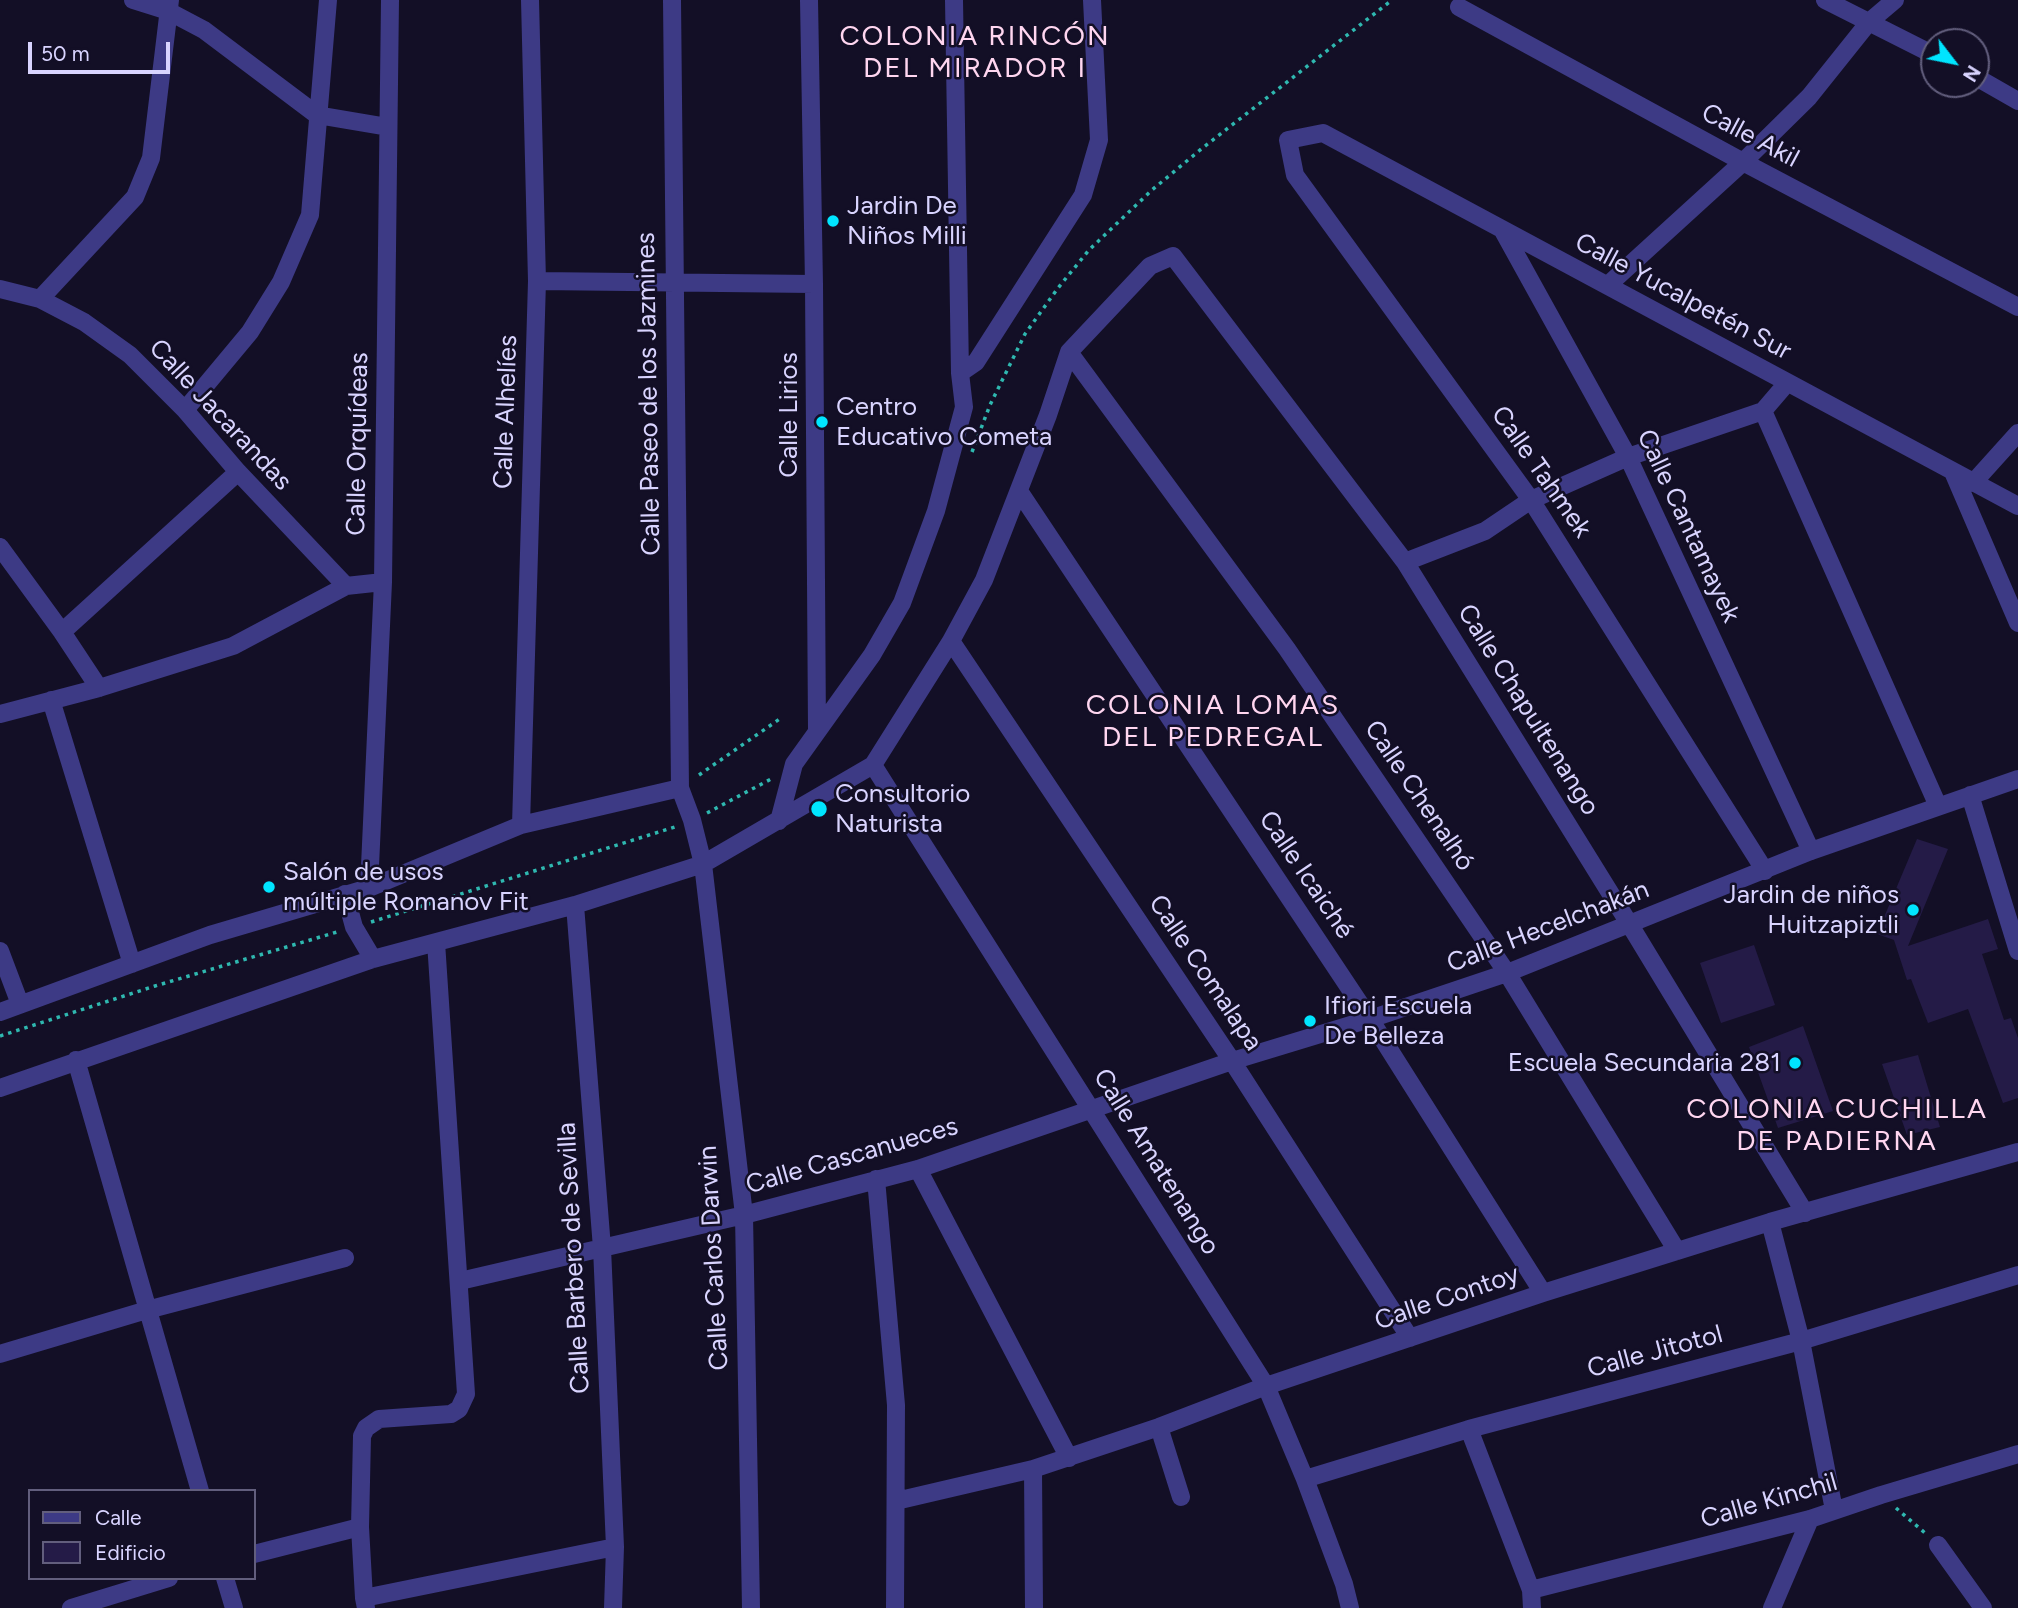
<!DOCTYPE html>
<meta charset="utf-8">
<style>
body{margin:0}
#map{position:relative;width:2018px;height:1608px;overflow:hidden;background:#130f26;font-family:Figtree,sans-serif}
canvas{display:block}
.legend{position:absolute;left:28px;top:1489px;width:228px;height:91px;box-sizing:border-box;background:#130f26;border:2px solid #625e7d;margin:0;padding:9px 12px;list-style:none;font-size:21px;color:#d9d4ff}
.legend li{display:flex;align-items:center;gap:14px;height:35px}
.legend b{width:35px;border:2px solid #625e7d}
.north{position:absolute;left:1920px;top:28px;width:70px;height:70px;box-sizing:border-box;background:#130f26;border:2px solid #625e7d;border-radius:50%;rotate:122deg;font-size:19px;font-weight:700;line-height:28px;text-align:center;color:#d9d4ff}
.north::after{content:'';display:block;margin:auto;width:24px;height:32px;background:#00e5ff;clip-path:polygon(50% 0,100% 100%,50% 72%,0 100%)}
.scale{position:absolute;left:28px;top:42px;width:142px;height:32px;box-sizing:border-box;border:4px solid #d9d4ff;border-top:0;padding-left:9px;font-size:21px;line-height:24px;white-space:nowrap;color:#d9d4ff;-webkit-text-stroke:5px #130f26;paint-order:stroke}
</style>
<div id="map">
<canvas width="2018" height="1608"></canvas>
<ul class="legend">
<li><b style="height:9px;background:#3d3a85"></b>Calle</li>
<li><b style="height:19px;background:#241b47"></b>Edificio</li>
</ul>
<div class="north">N</div>
<div class="scale">50 m</div>
</div>
<script>
const ctx = document.querySelector('canvas').getContext('2d');
ctx.lineJoin = 'round';
function fill(path, color) { ctx.fillStyle = color; ctx.fill(path, 'evenodd'); }
const shape = rows => new Path2D(rows.map(r => 'M' + r).join(''));
function stroke(path, color, width, dash) { ctx.strokeStyle = color; ctx.lineWidth = width; ctx.lineCap = dash ? 'butt' : 'round'; ctx.setLineDash(dash || []); ctx.stroke(path); }
function label(font, color, halo, rows, align = 'center') {
  ctx.font = font + ' Figtree,sans-serif'; ctx.lineWidth = 5; ctx.setLineDash([]); ctx.textBaseline = 'middle'; ctx.strokeStyle = halo; ctx.fillStyle = color; for (const [text, x, y, turn = 0] of rows) {
    ctx.save(); ctx.translate(x, y); ctx.rotate((+turn || 0) * Math.PI / 180); ctx.textAlign = isNaN(turn) ? turn : align; if (halo) ctx.strokeText(text, 0, 0); ctx.fillText(text, 0, 0); ctx.restore();
  }
}
fill(shape([
 [1917,839,1948,849,1908,946,1988,919,1998,949,1982,954,2004,1020,2011,1018,2018,1038,2018,1098,2003,1103,1968,1009,1928,1023,1911,979,1907,980,1894,940,1877,934],
 [1754,945,1775,1005,1721,1023,1700,963],
 [1803,1026,1833,1111,1778,1128,1749,1047],
 [1918,1055,1940,1127,1907,1135,1882,1064]
]), '#241b47');
stroke(shape([
 [972,452,990,405,1025,334,1058,288,1089,250,1152,190,1200,150,1392,0],
 [699,775,781,718],
 [707,813,771,779],
 [371,922,678,826],
 [0,1036,155,986,337,932],
 [1896,1508,1925,1533]
]), '#2fb8b0', 3.5, [3.5, 5]);
stroke(shape([
 [133,0,168,11,204,30,317,115,388,127],
 [672,0,680,788,692,820,703,864,744,1215,751,1608],
 [809,0,814,284,817,730],
 [1825,0,1934,55],
 [1459,7,1743,162,2018,307],
 [1976,77,2018,101],
 [1503,231,1628,457,1811,851],
 [537,281,814,284],
 [1608,285,1743,162,1809,97,1869,22,1895,0],
 [0,289,40,299,84,322,130,355,185,410,238,472,346,586],
 [40,299,135,197,151,158,170,0],
 [1069,352,1287,649,1507,973,1677,1251],
 [960,373,976,362,1083,195,1099,140,1092,0],
 [185,410,250,332,281,282,310,215,328,0],
 [1763,411,1938,806],
 [1953,472,2018,623],
 [1973,483,2018,433],
 [1019,491,1370,1019,1543,1293],
 [0,547,62,632,99,688],
 [1405,562,1485,531,1531,500,1628,457,1763,411,1787,383],
 [62,632,238,472],
 [951,641,1232,1061,1410,1338],
 [51,700,132,964],
 [0,714,99,688,233,646,346,586,383,582],
 [873,765,1266,1386,1305,1479,1344,1584,1350,1608],
 [1970,795,2018,951],
 [779,821,794,764,872,655,902,603,936,511,964,407,960,373,954,0],
 [521,825,537,281,530,0],
 [1765,871,1531,500,1295,175,1288,140,1323,133,2018,506],
 [369,888,383,582,390,0],
 [345,894,354,927,373,959],
 [575,905,602,1248,615,1547,613,1608],
 [0,951,20,1004],
 [0,1012,210,935,369,888,521,825,680,788],
 [76,1060,200,1491],
 [0,1088,373,959,575,905,703,864,873,765,951,641,984,580,1048,415,1069,352,1150,266,1173,256,1405,562,1630,925,1805,1213],
 [918,1169,1069,1458],
 [876,1179,896,1405,895,1608],
 [1770,1222,1801,1341,1834,1510],
 [460,1281,744,1215,918,1169,1232,1061,1370,1019,1507,973,1811,851,2018,779],
 [0,1354,147,1310,345,1258],
 [1159,1427,1181,1497],
 [1469,1429,1531,1590,1532,1608],
 [1033,1469,1034,1608],
 [1305,1479,1469,1429,1801,1341,2018,1275],
 [896,1501,1033,1469,1159,1427,1266,1386,1543,1293,1770,1222,2018,1152],
 [1938,1545,1983,1608],
 [254,1554,360,1527],
 [225,1578,234,1608],
 [1531,1590,1810,1519,1881,1495,2018,1454],
 [364,1598,615,1547],
 [71,1608,169,1578],
 [366,1608,364,1598,360,1527,362,1436,366,1428,379,1419,451,1414,459,1409,466,1394,436,942],
 [1772,1608,1810,1519]
]), '#3d3a85', 18);
for (const [x, y, r, color] of [
 [833,221,7,"#00e5ff"],
 [822,422,7,"#00e5ff"],
 [819,809,9,"#00e5ff"],
 [269,887,7,"#00e5ff"],
 [1913,910,7,"#00e5ff"],
 [1310,1021,7,"#00e5ff"],
 [1795,1063,7,"#00e5ff"]
]) { const dot = new Path2D(); dot.arc(x, y, r, 0, 2 * Math.PI); ctx.fillStyle = color; ctx.fill(dot); stroke(dot, '#130f26', 2.5); }
label('26px', '#d9d4ff', '#130f26', [
 ["Calle Akil",1750,136,28],
 ["Calle Yucalpetén Sur",1683,297,28],
 ["Calle Paseo de los Jazmines",649,394,-91],
 ["Calle Alhelíes",506,412,-88],
 ["Calle Jacarandas",220,415,47],
 ["Calle Lirios",789,415,-90],
 ["Calle Orquídeas",358,444,-89],
 ["Calle Tahmek",1541,472,55],
 ["Calle Cantamayek",1688,526,65],
 ["Calle Chapultenango",1528,710,58],
 ["Calle Chenalhó",1419,796,56],
 ["Calle Icaiché",1306,875,56],
 ["Calle Hecelchakán",1548,927,-21],
 ["Calle Comalapa",1205,973,56],
 ["Calle Cascanueces",852,1156,-16],
 ["Calle Amatenango",1156,1162,58],
 ["Calle Barbero de Sevilla",574,1258,-93],
 ["Calle Carlos Darwin",714,1258,-93],
 ["Calle Contoy",1447,1298,-19],
 ["Calle Jitotol",1655,1352,-15],
 ["Calle Kinchil",1769,1501,-16]
]);
label('26px', '#d9d4ff', '#130f26', [
 ["Jardin De",847,206],
 ["Niños Milli",847,236],
 ["Centro",836,407],
 ["Educativo Cometa",836,437],
 ["Consultorio",835,794],
 ["Naturista",835,824],
 ["Salón de usos",283,872],
 ["múltiple Romanov Fit",283,902],
 ["Jardin de niños",1899,895,"right"],
 ["Huitzapiztli",1899,925,"right"],
 ["Ifiori Escuela",1324,1006],
 ["De Belleza",1324,1036],
 ["Escuela Secundaria 281",1781,1063,"right"]
], 'left');
ctx.letterSpacing = '2px';
label('28px', '#ffd6f0', '#130f26', [
 ["COLONIA RINCÓN",975,37],
 ["DEL MIRADOR I",975,69],
 ["COLONIA LOMAS",1213,706],
 ["DEL PEDREGAL",1213,738],
 ["COLONIA CUCHILLA",1837,1110],
 ["DE PADIERNA",1837,1142]
]);
ctx.letterSpacing = '0px';
</script>
